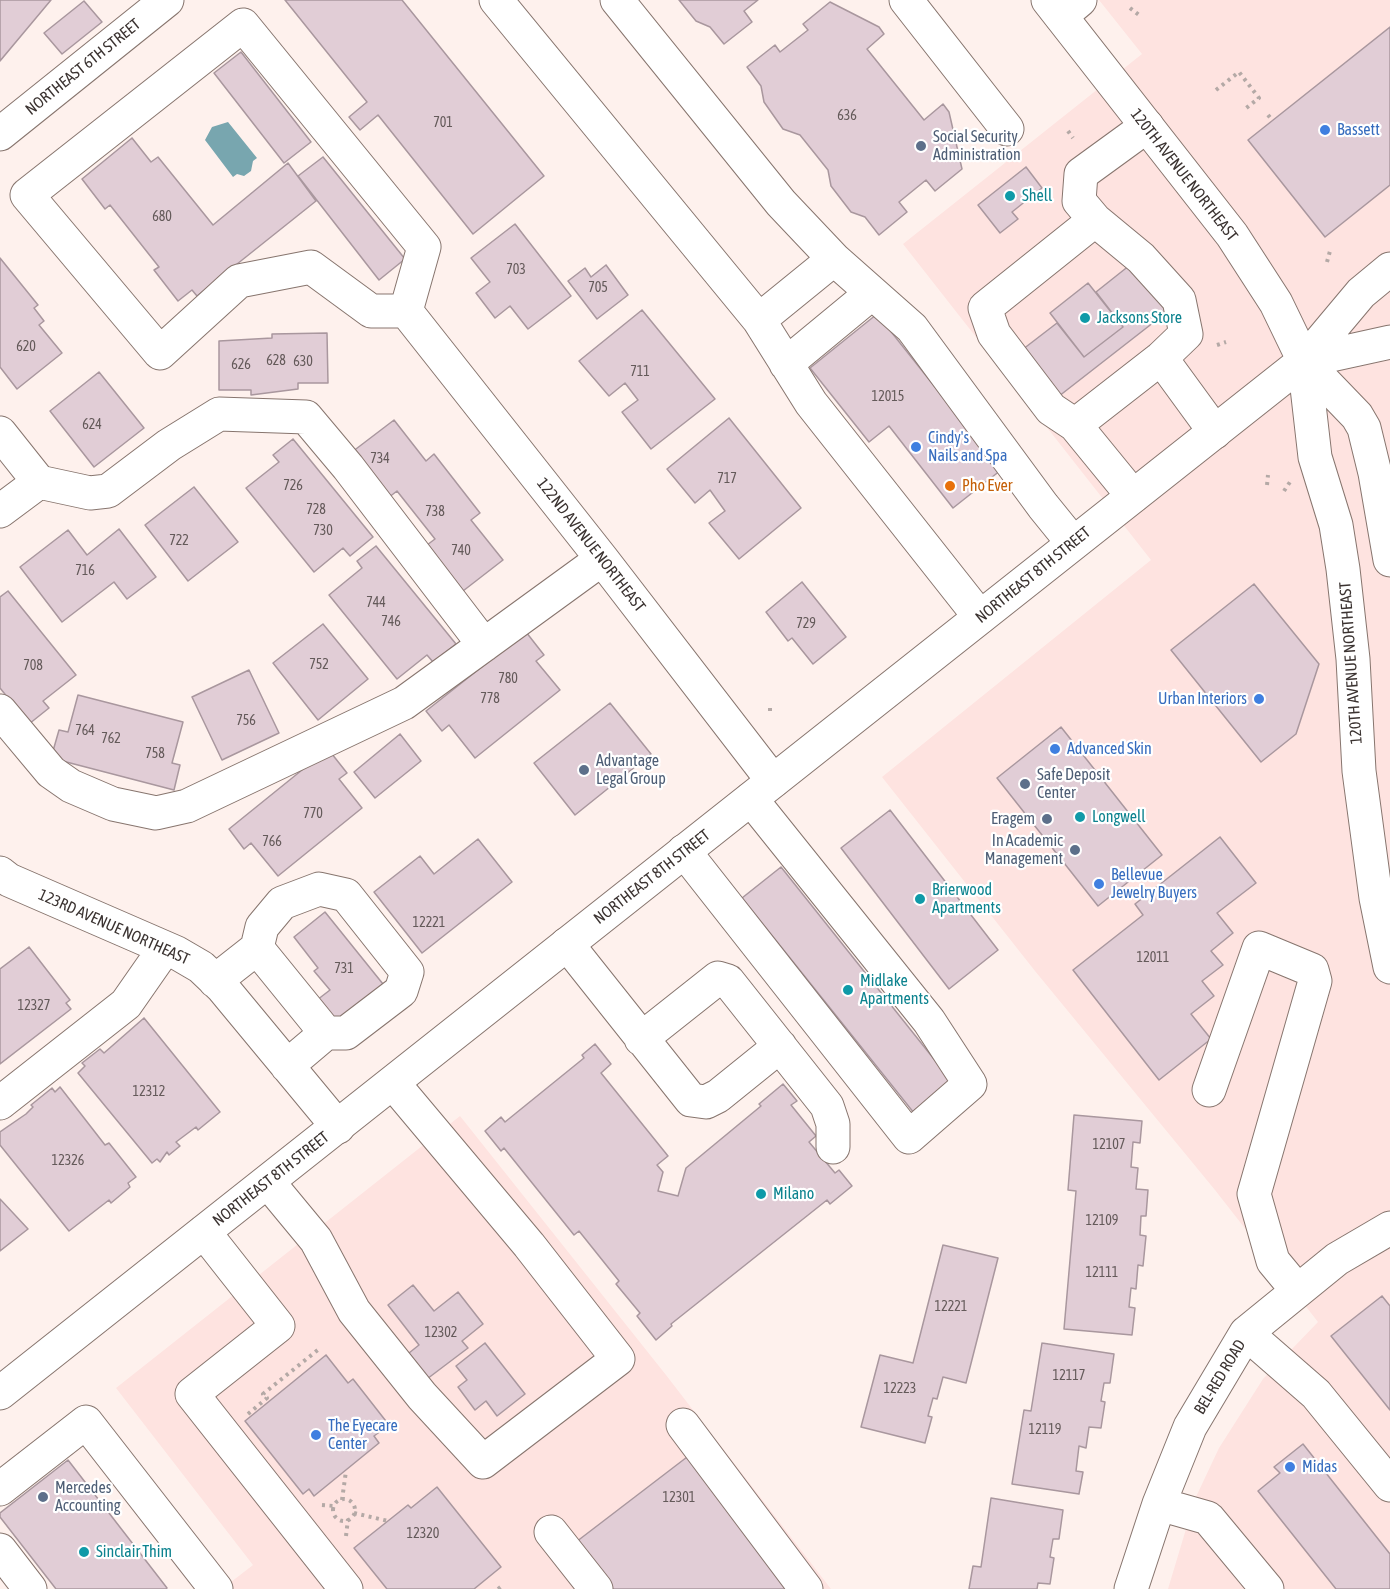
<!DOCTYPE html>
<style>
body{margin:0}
canvas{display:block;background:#fef1ed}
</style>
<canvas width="1390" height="1589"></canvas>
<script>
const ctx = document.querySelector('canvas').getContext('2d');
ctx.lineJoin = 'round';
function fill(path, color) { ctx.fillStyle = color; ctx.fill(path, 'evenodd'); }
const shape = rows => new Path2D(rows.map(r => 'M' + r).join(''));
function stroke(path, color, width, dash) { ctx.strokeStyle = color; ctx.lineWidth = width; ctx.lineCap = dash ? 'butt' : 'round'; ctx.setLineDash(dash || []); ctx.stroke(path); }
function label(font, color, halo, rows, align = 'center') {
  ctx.font = font + ' "Asap Condensed",sans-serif'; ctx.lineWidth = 4.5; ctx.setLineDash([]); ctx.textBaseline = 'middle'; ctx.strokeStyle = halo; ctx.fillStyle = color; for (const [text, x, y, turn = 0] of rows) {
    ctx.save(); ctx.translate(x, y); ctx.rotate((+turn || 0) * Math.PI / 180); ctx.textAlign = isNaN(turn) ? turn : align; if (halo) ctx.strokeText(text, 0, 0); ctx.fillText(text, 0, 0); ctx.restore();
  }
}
fill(shape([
 [1099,0,1390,0,1390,1589,1168,1589,1195,1499,1219,1448,1263,1379,1318,1322,1215,1190,1035,971,882,777,1151,560,903,244,1142,54],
 [460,1116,666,1375,831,1589,222,1589,253,1565,116,1388]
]), '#fee3e0');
fill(shape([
 [228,122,257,158,253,161,251,171,244,176,237,174,233,177,205,140,212,127]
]), '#78a6af');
const building = shape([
 [0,0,51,0,0,61,0,0],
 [285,0,402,0,544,176,473,234,378,115,360,130,349,117,367,102,285,0],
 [679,0,758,0,744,11,752,22,724,44,710,27,696,21,679,0],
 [84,1,102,22,62,54,44,33,84,1],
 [830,2,879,27,884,34,867,49,924,120,943,104,949,112,962,169,935,191,926,180,899,202,907,212,879,235,865,217,851,212,831,186,828,170,800,135,783,129,764,102,761,86,747,67,775,45,780,52,808,30,803,24,830,2],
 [1390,27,1390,185,1325,237,1248,140,1390,27],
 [241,52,311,142,284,163,214,73,241,52],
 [132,138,151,162,158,157,213,225,288,163,316,201,197,296,192,290,178,301,154,270,159,267,110,205,105,209,82,179,132,138],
 [323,157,405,259,379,280,298,176,323,157],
 [1026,167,1042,188,1012,212,1018,219,1000,233,978,205,1026,167],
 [515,224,571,296,528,329,510,306,495,318,476,293,490,282,471,258,515,224],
 [0,258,38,305,34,308,44,321,39,325,62,353,17,389,0,367,0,258],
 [1135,261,1172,308,1054,400,1018,353,1057,323,1084,357,1123,327,1096,292,1135,261],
 [606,265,628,295,597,319,568,281,585,268,591,277,606,265],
 [1088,283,1123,327,1084,357,1050,313,1088,283],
 [642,310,715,399,651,449,622,412,638,400,625,383,609,396,579,361,642,310],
 [877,314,1001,470,953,508,889,426,869,442,810,368,877,314],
 [327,333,328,383,298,383,298,389,251,395,251,390,219,390,219,341,272,338,272,334,327,333],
 [99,372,144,428,94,467,50,411,99,372],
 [729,418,801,508,739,559,709,523,725,511,710,490,695,503,667,469,729,418],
 [394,420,426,461,434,454,480,513,471,520,503,560,463,591,427,545,435,539,397,491,388,498,352,452,394,420],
 [293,439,373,537,350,556,343,548,314,572,246,488,279,462,273,455,293,439],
 [194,487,238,542,188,581,145,525,194,487],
 [119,529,156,577,127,599,114,582,62,622,20,567,68,530,87,555,119,529],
 [376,546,456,644,433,662,427,655,397,679,329,595,362,568,357,561,376,546],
 [802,582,846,637,813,664,792,638,788,641,766,612,802,582],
 [1254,584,1319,664,1296,734,1261,762,1171,650,1254,584],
 [8,591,76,675,43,701,49,708,29,724,0,688,0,597,8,591],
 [323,624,368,679,318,720,273,663,323,624],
 [526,632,544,655,536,661,560,690,475,758,449,725,442,731,426,711,526,632],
 [249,670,279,733,222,760,192,697,249,670],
 [78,695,183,722,172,763,180,765,174,790,51,758,59,730,68,732,78,695],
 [610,703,651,754,575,815,534,763,610,703],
 [1061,727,1162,855,1098,906,997,778,1061,727],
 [400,734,421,761,375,798,354,772,400,734],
 [328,749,347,773,339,779,362,808,278,876,251,843,244,849,229,829,328,749],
 [890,810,998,950,949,989,841,848,890,810],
 [1220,837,1256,883,1217,913,1233,933,1211,951,1223,965,1202,981,1214,996,1191,1014,1211,1039,1159,1080,1073,970,1143,915,1135,904,1220,837],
 [478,839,512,882,422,953,374,892,420,856,434,874,478,839],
 [781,867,953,1083,914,1113,742,898,781,867],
 [325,912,387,989,339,1028,317,1000,330,990,314,971,318,968,294,937,325,912],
 [29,947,70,1000,66,1003,71,1009,0,1064,0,969,29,947],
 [144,1018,220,1112,198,1130,196,1127,176,1142,180,1146,169,1155,167,1152,160,1162,157,1159,152,1163,78,1073,85,1066,82,1063,100,1049,104,1053,144,1018],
 [595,1044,611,1064,601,1073,668,1156,657,1165,663,1172,658,1191,678,1196,686,1168,761,1106,759,1104,783,1084,797,1101,791,1105,816,1136,809,1142,835,1173,839,1170,852,1186,830,1204,827,1200,671,1324,672,1326,656,1340,637,1316,640,1313,616,1284,619,1281,579,1231,574,1235,504,1148,501,1151,485,1131,501,1117,505,1122,584,1058,582,1055,595,1044],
 [60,1087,105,1145,109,1143,136,1177,128,1183,130,1187,111,1203,109,1200,69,1231,0,1145,0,1132,26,1114,33,1107,31,1105,52,1088,55,1092,60,1087],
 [1074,1115,1142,1121,1140,1143,1133,1142,1131,1167,1138,1168,1136,1189,1148,1190,1146,1216,1141,1216,1140,1235,1146,1236,1143,1266,1138,1265,1136,1289,1131,1288,1129,1307,1135,1308,1132,1335,1064,1329,1076,1191,1068,1190,1074,1115],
 [0,1199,28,1229,0,1251,0,1199],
 [943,1245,998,1258,966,1383,943,1377,937,1399,933,1398,928,1416,932,1417,925,1443,861,1427,880,1355,913,1363,943,1245],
 [413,1285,434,1311,458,1292,483,1324,462,1341,468,1348,423,1382,404,1357,419,1345,388,1305,413,1285],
 [1382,1296,1390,1306,1390,1410,1331,1336,1382,1296],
 [485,1343,525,1394,497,1416,486,1401,475,1410,458,1387,467,1380,456,1366,485,1343],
 [1042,1343,1114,1354,1110,1383,1104,1383,1101,1401,1105,1402,1101,1428,1089,1427,1086,1448,1079,1446,1076,1471,1083,1472,1079,1494,1012,1484,1024,1410,1031,1411,1042,1343],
 [326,1355,348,1383,353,1379,389,1425,374,1436,379,1443,314,1496,309,1489,303,1494,245,1421,326,1355],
 [1303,1444,1390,1554,1390,1589,1336,1589,1258,1491,1280,1473,1274,1467,1303,1444],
 [691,1454,795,1589,611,1589,576,1542,691,1454],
 [68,1460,167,1588,166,1589,56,1589,0,1517,0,1513,68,1460],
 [437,1487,501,1567,474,1589,387,1589,354,1548,408,1505,411,1508,437,1487],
 [991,1498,1063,1510,1059,1539,1053,1539,1050,1557,1054,1558,1050,1584,1038,1583,1037,1589,969,1589,973,1566,981,1567,991,1498]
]);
fill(building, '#e1cdd6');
stroke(building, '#a9979e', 1.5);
const minor = shape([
 [496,0,759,320,811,403,980,617],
 [617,0,781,203,834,259,912,328,1043,506,1073,543],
 [906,0,1007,129],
 [1061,16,1080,0],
 [243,25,424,247,406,311,371,311,311,267,239,281,160,353,27,195,243,25],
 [0,134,167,0],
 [1095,220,1141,258,1179,300,1186,334,1161,358,1075,425,1133,496],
 [406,311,602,559,773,781],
 [759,320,834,259],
 [1161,358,1215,432],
 [786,364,872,293],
 [1075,425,1051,409,994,334,985,308,1095,220,1079,201,1081,174,1147,126],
 [0,433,39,482,0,511],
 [39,482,90,493,108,491,169,445,219,414,306,417,348,467,484,645],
 [0,711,51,772,71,786,113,804,156,813,187,806,404,703,602,559],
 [684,851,909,1137,970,1084,929,1021,751,799],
 [0,873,9,880,177,953,201,967,222,987,338,1127],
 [567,944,691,1100,706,1102,718,1096,780,1046],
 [257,948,326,1033],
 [215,981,257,948,262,927,282,903,319,889,346,895,407,972,401,991,346,1033,326,1033,287,1066],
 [641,1039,718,978,728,981,827,1106,833,1124,833,1147],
 [1209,1090,1259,948,1312,970,1315,981,1254,1194,1273,1261,1297,1290],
 [0,1103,126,1004,165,948],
 [268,1182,316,1240,354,1311,422,1396,483,1462,618,1359,529,1245,393,1083],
 [204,1232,278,1326,192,1394,346,1589],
 [1246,1333,1316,1394,1390,1485],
 [683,1425,806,1589],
 [0,1489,86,1422,216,1589],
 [1159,1504,1208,1518,1267,1589],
 [551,1532,596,1589],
 [0,1550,30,1589],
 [1131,1589,1159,1504,1190,1427,1246,1333,1337,1259,1390,1228]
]);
const major = shape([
 [1048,0,1232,235,1276,303,1304,361,1357,416,1364,428,1375,473,1390,560],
 [1304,361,1315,457,1336,525,1343,569,1353,659,1359,771,1376,898,1390,967],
 [1304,361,1390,342],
 [0,1393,1304,361,1361,293,1390,269]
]);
stroke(minor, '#87756e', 35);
stroke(major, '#87756e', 35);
stroke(shape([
 [1130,8,1139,15],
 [1216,90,1239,72,1259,98,1245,109],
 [1268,115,1272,120],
 [1068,131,1073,138],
 [1327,262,1330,251],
 [1217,345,1226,342],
 [1267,485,1268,475],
 [1284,491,1290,482],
 [770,711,770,705],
 [248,1414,267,1398,263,1394,319,1349],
 '333 1510a11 11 0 1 1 22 0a11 11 0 1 1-22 0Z',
 [342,1500,346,1471],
 [322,1505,334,1506],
 [354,1513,388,1521],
 [346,1536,348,1519],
 [498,1589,502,1586]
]), '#b4a9a6', 4, [3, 4.5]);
stroke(minor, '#fff', 33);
stroke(major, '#fff', 33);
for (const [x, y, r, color] of [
 [1325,130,6,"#3f7fe0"],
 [921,146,6,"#5c6f8a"],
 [1010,196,6,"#0f9aa8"],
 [1085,318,6,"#0f9aa8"],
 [916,447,6,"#3f7fe0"],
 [950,486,6,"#e8710a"],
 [1259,699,6,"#3f7fe0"],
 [1055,749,6,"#3f7fe0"],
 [584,770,6,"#5c6f8a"],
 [1025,784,6,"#5c6f8a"],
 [1080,817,6,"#0f9aa8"],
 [1047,819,6,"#5c6f8a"],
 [1075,850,6,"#5c6f8a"],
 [1099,884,6,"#3f7fe0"],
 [920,899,6,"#0f9aa8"],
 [848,990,6,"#0f9aa8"],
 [761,1194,6,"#0f9aa8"],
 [316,1435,6,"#3f7fe0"],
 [1290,1467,6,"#3f7fe0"],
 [43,1497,6,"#5c6f8a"],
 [84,1552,6,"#0f9aa8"]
]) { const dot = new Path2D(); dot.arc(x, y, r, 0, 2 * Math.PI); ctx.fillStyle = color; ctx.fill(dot); stroke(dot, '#fff', 2); }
label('14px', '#645a5a', null, [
 ["636",847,116],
 ["701",443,123],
 ["680",162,217],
 ["703",516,270],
 ["705",598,288],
 ["620",26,347],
 ["628",276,361],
 ["630",303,362],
 ["626",241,365],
 ["711",640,372],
 ["12015",888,397],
 ["624",92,425],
 ["734",380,459],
 ["717",727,479],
 ["726",293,486],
 ["728",316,510],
 ["738",435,512],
 ["730",323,531],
 ["722",179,541],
 ["740",461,551],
 ["716",85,571],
 ["744",376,603],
 ["746",391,622],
 ["729",806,624],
 ["752",319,665],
 ["708",33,666],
 ["780",508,679],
 ["778",490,699],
 ["756",246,721],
 ["764",85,731],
 ["762",111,739],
 ["758",155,754],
 ["770",313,814],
 ["766",272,842],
 ["12221",429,923],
 ["12011",1153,958],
 ["731",344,969],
 ["12327",34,1006],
 ["12312",149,1092],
 ["12107",1109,1145],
 ["12326",68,1161],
 ["12109",1102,1221],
 ["12111",1102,1273],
 ["12221",951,1307],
 ["12302",441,1333],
 ["12117",1069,1376],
 ["12223",900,1389],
 ["12119",1045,1430],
 ["12301",679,1498],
 ["12320",423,1534]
]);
label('16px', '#3b3331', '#fff', [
 ["NORTHEAST 6TH STREET",83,67,-39],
 ["120TH AVENUE NORTHEAST",1184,175,52],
 ["122ND AVENUE NORTHEAST",591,545,52],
 ["NORTHEAST 8TH STREET",1033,575,-39],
 ["120TH AVENUE NORTHEAST",1351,663,-94],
 ["NORTHEAST 8TH STREET",652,877,-38],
 ["123RD AVENUE NORTHEAST",114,927,24],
 ["NORTHEAST 8TH STREET",271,1179,-38],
 ["BEL-RED ROAD",1220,1377,-59]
]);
label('16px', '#366cbe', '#fff', [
 ["Bassett",1337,130],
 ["Cindy's",928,438],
 ["Nails and Spa",928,456],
 ["Urban Interiors",1247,699,"right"],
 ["Advanced Skin",1067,749],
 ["Bellevue",1111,875],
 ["Jewelry Buyers",1111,893],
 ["The Eyecare",328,1426],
 ["Center",328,1444],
 ["Midas",1302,1467]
], 'left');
label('16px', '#4e5e75', '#fff', [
 ["Social Security",933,137],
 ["Administration",933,155],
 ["Advantage",596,761],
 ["Legal Group",596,779],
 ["Safe Deposit",1037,775],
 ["Center",1037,793],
 ["Eragem",1035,819,"right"],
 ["In Academic",1063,841,"right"],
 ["Management",1063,859,"right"],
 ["Mercedes",55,1488],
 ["Accounting",55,1506]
], 'left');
label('16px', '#0d838f', '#fff', [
 ["Shell",1022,196],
 ["Jacksons Store",1097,318],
 ["Longwell",1092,817],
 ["Brierwood",932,890],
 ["Apartments",932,908],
 ["Midlake",860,981],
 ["Apartments",860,999],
 ["Milano",773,1194],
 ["Sinclair Thim",96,1552]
], 'left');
label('16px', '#c56008', '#fff', [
 ["Pho Ever",962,486]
], 'left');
</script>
